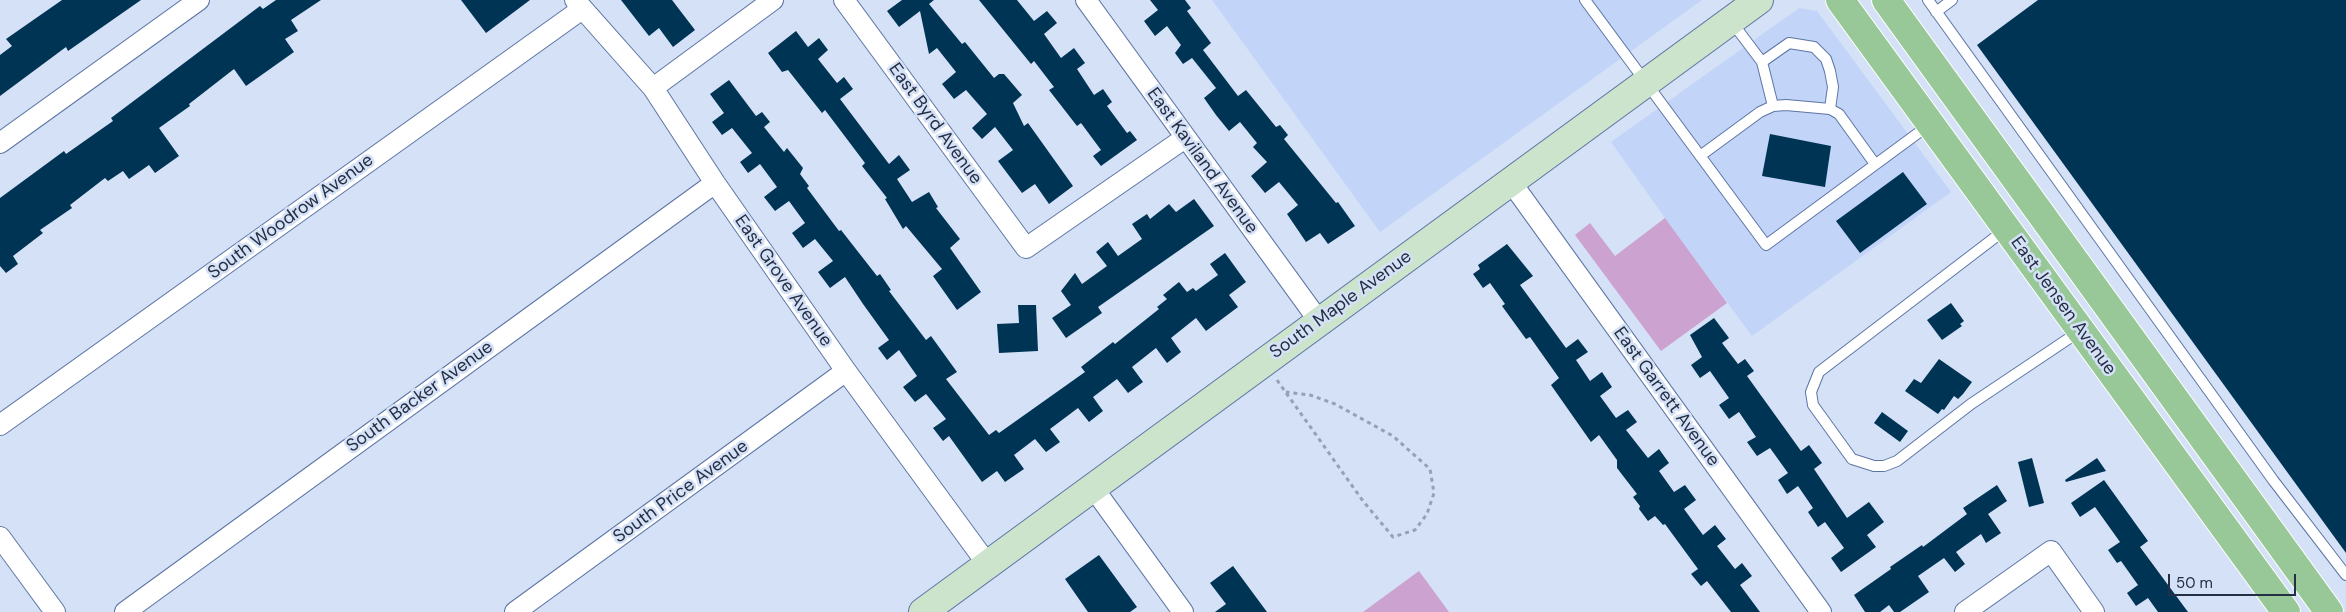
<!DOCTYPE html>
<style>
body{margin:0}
#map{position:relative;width:2346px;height:612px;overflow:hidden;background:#d5e1f6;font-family:"DM Sans",sans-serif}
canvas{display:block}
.scale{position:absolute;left:2168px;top:574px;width:128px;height:22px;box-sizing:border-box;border:2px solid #252f44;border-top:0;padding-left:6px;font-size:15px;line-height:18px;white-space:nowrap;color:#252f44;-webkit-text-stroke:4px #d5e1f6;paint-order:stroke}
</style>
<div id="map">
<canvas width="2346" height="612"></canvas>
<div class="scale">50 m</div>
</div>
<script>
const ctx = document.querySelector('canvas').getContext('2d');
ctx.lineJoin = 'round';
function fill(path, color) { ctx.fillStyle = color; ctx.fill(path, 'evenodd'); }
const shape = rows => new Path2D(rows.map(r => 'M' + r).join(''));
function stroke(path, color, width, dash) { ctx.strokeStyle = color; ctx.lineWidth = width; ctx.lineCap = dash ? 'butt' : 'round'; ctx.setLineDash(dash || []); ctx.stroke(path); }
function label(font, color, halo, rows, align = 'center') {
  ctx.font = font + ' "DM Sans",sans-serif'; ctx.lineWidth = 5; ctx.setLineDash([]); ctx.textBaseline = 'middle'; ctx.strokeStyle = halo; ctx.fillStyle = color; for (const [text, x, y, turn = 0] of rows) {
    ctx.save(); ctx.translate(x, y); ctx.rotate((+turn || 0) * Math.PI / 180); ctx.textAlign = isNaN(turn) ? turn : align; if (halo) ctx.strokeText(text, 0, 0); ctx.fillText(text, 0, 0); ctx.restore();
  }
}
fill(shape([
 [1212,0,1702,0,1380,232],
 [1799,8,1817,11,1951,192,1752,336,1665,218,1611,142]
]), '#c2d4f8');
fill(shape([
 [1665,218,1727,303,1661,351,1575,235,1590,223,1615,256],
 [1419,571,1449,612,1363,612]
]), '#cca2d0');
fill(shape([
 [62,0,141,0,68,51,66,47,0,96,0,55,12,46,6,39],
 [276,0,321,0,291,20,298,31,285,39,294,52,246,86,234,69,189,104,190,106,159,128,179,156,155,173,149,165,129,179,123,171,108,181,105,178,70,205,72,208,40,230,43,233,13,256,18,264,6,273,0,266,0,198,64,151,66,154,113,121,111,118,260,6,263,9],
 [461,0,530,0,486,33],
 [621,0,672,0,695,30,673,47,659,28,649,36],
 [902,0,934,0,929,4,962,44,965,42,994,78,999,74,1004,74,1022,95,1013,103,1024,126,1028,123,1073,186,1049,204,1035,184,1022,193,998,161,1013,150,995,127,982,139,972,128,987,114,966,90,954,99,942,84,956,72,937,48,929,54,920,11,899,27,887,11],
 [979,0,1017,0,1034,21,1047,11,1057,23,1044,34,1061,58,1074,48,1085,63,1077,69,1094,95,1103,89,1112,102,1107,106,1127,133,1130,131,1137,140,1101,166,1093,156,1101,150,1081,123,1077,126,1049,90,1054,87,1034,61,1031,64],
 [1150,0,1185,0,1191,8,1187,11,1211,43,1203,50,1238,96,1246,90,1276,127,1280,125,1288,135,1284,139,1336,203,1338,202,1355,226,1328,244,1320,233,1306,242,1287,214,1298,205,1279,182,1265,193,1251,176,1267,162,1253,147,1257,143,1240,122,1229,131,1216,115,1204,98,1216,88,1192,58,1183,64,1175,53,1181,45,1167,26,1155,36,1144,21,1158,10],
 [2038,0,2346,0,2346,553,1977,45],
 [796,31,808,47,819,38,828,50,818,59,837,83,844,77,853,89,840,99,889,164,899,155,910,170,897,179,912,202,929,192,938,207,936,208,960,239,950,248,981,292,957,310,933,276,942,269,906,226,903,229,885,199,887,198,862,166,865,163,825,110,822,113,788,70,782,72,768,53],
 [729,80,756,116,762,112,770,122,764,127,784,152,787,148,803,168,800,174,809,186,807,188,839,231,841,230,877,276,880,274,891,290,889,291,926,340,931,336,957,372,946,379,989,435,996,430,999,433,1085,372,1081,367,1113,342,1115,344,1159,309,1157,307,1167,299,1163,295,1179,282,1187,292,1193,288,1196,291,1218,275,1210,264,1225,253,1246,282,1229,295,1238,307,1206,331,1196,318,1171,338,1181,352,1167,363,1156,348,1132,367,1143,382,1128,393,1117,379,1093,397,1103,411,1089,422,1078,408,1050,429,1060,442,1046,452,1035,439,1014,455,1024,469,1005,482,997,471,982,482,949,436,943,441,933,428,946,419,926,394,915,402,903,387,917,376,899,350,887,360,878,348,889,340,863,304,845,277,830,288,818,272,833,261,815,239,803,248,792,233,805,223,789,201,775,211,764,197,777,187,760,164,748,173,740,162,752,153,732,128,722,135,712,122,724,113,710,94],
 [1770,134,1831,146,1825,187,1762,176],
 [1903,172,1927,204,1860,253,1836,221],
 [1194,199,1214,226,1098,307,1102,313,1066,338,1052,318,1071,305,1061,291,1075,273,1082,284,1107,266,1096,252,1108,242,1118,256,1142,239,1132,224,1147,214,1150,219,1169,204,1176,212],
 [1507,244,1533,276,1520,285,1566,348,1578,339,1588,352,1576,360,1590,381,1602,372,1612,387,1600,396,1616,418,1628,410,1637,422,1626,430,1648,458,1659,449,1669,463,1659,471,1674,492,1685,485,1696,500,1684,509,1703,535,1715,525,1726,539,1717,546,1735,569,1742,563,1752,576,1740,585,1760,612,1731,612,1707,581,1701,586,1691,574,1698,569,1665,524,1663,525,1655,516,1648,521,1639,509,1640,506,1633,497,1637,494,1617,468,1617,460,1599,435,1591,442,1551,385,1559,378,1530,337,1526,339,1502,306,1505,304,1490,283,1483,288,1473,274,1480,269,1478,265],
 [1951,303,1964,321,1960,324,1962,326,1942,340,1927,320],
 [1018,305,1036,305,1038,351,999,353,997,324,1019,323],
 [1714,318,1729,338,1722,343,1738,364,1745,359,1754,371,1747,376,1801,451,1809,445,1822,463,1814,469,1847,518,1869,502,1884,522,1867,535,1876,547,1841,572,1831,558,1844,548,1825,522,1818,527,1808,512,1813,508,1798,486,1787,494,1778,480,1788,473,1770,448,1757,456,1747,442,1756,437,1739,412,1729,419,1719,405,1729,398,1710,371,1700,378,1691,365,1702,357,1690,335],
 [1939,359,1972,382,1963,394,1958,399,1954,396,1944,410,1942,409,1938,414,1905,391,1914,379,1921,383],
 [1882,412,1908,431,1900,442,1874,423],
 [2032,458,2044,503,2029,507,2018,462],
 [2097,458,2106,471,2066,482,2065,480],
 [2104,480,2148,541,2140,547,2188,612,2158,612,2148,598,2136,606,2127,593,2138,585,2121,561,2117,563,2108,550,2120,542,2095,507,2080,517,2071,503],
 [1997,485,2007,501,1988,514,2001,533,1986,543,1981,534,1956,552,1965,564,1955,572,1944,558,1918,576,1929,592,1900,612,1894,612,1889,605,1880,612,1865,612,1854,595,1891,569,1890,567,1922,545,1923,547,1967,514,1963,508],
 [1099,555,1137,607,1130,612,1088,612,1065,579],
 [1233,566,1267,612,1215,612,1226,604,1210,583]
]), '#003455');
const service = shape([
 [1585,0,1766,245,1929,125],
 [1928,0,2273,480,2346,575],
 [1936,12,1952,0],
 [1731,21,1762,62,1773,106],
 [1762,62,1789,43,1814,47,1826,59,1830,71,1833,87,1830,109],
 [1700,156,1760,112,1773,106,1786,105,1830,109,1839,114,1875,164],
 [2006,229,1819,372,1811,392,1813,405,1852,459,1874,466,1884,466,1897,461,1971,404,2080,331]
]);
const minor = shape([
 [575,0,653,88,715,183,846,371,988,565],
 [844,0,1026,248,1185,138],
 [1086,0,1319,321],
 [653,88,773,0],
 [0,143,199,0],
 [1511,182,1821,612],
 [0,425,582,9],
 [1094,489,1183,612],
 [0,537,55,612],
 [125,612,715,183],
 [515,612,846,371],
 [1965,612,2051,551,2094,612]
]);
const secondary = shape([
 [923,612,1759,0]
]);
const primary = shape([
 [1840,0,2286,612],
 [1886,0,2329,612]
]);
stroke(service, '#5d75a5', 12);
stroke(minor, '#5d75a5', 22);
stroke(secondary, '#5d75a5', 30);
stroke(primary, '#fff', 30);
stroke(shape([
 [1277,380,1363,501,1393,537,1415,530,1427,514,1434,493,1430,469,1393,436,1335,404,1310,395,1286,392]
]), '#96a1b6', 3, [4, 4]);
stroke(service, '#fff', 10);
stroke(minor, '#fff', 20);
stroke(secondary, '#cce4cb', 28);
stroke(primary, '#99c898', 28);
label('18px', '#252f44', '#d5e1f6', [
 ["East Byrd Avenue",935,124,54],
 ["East Kaviland Avenue",1202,161,54],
 ["South Woodrow Avenue",291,217,-36],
 ["East Grove Avenue",783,281,55],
 ["South Maple Avenue",1341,305,-36],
 ["East Jensen Avenue",2063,306,54],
 ["South Backer Avenue",420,397,-36],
 ["East Garrett Avenue",1666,397,54],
 ["South Price Avenue",681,492,-36]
]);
</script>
